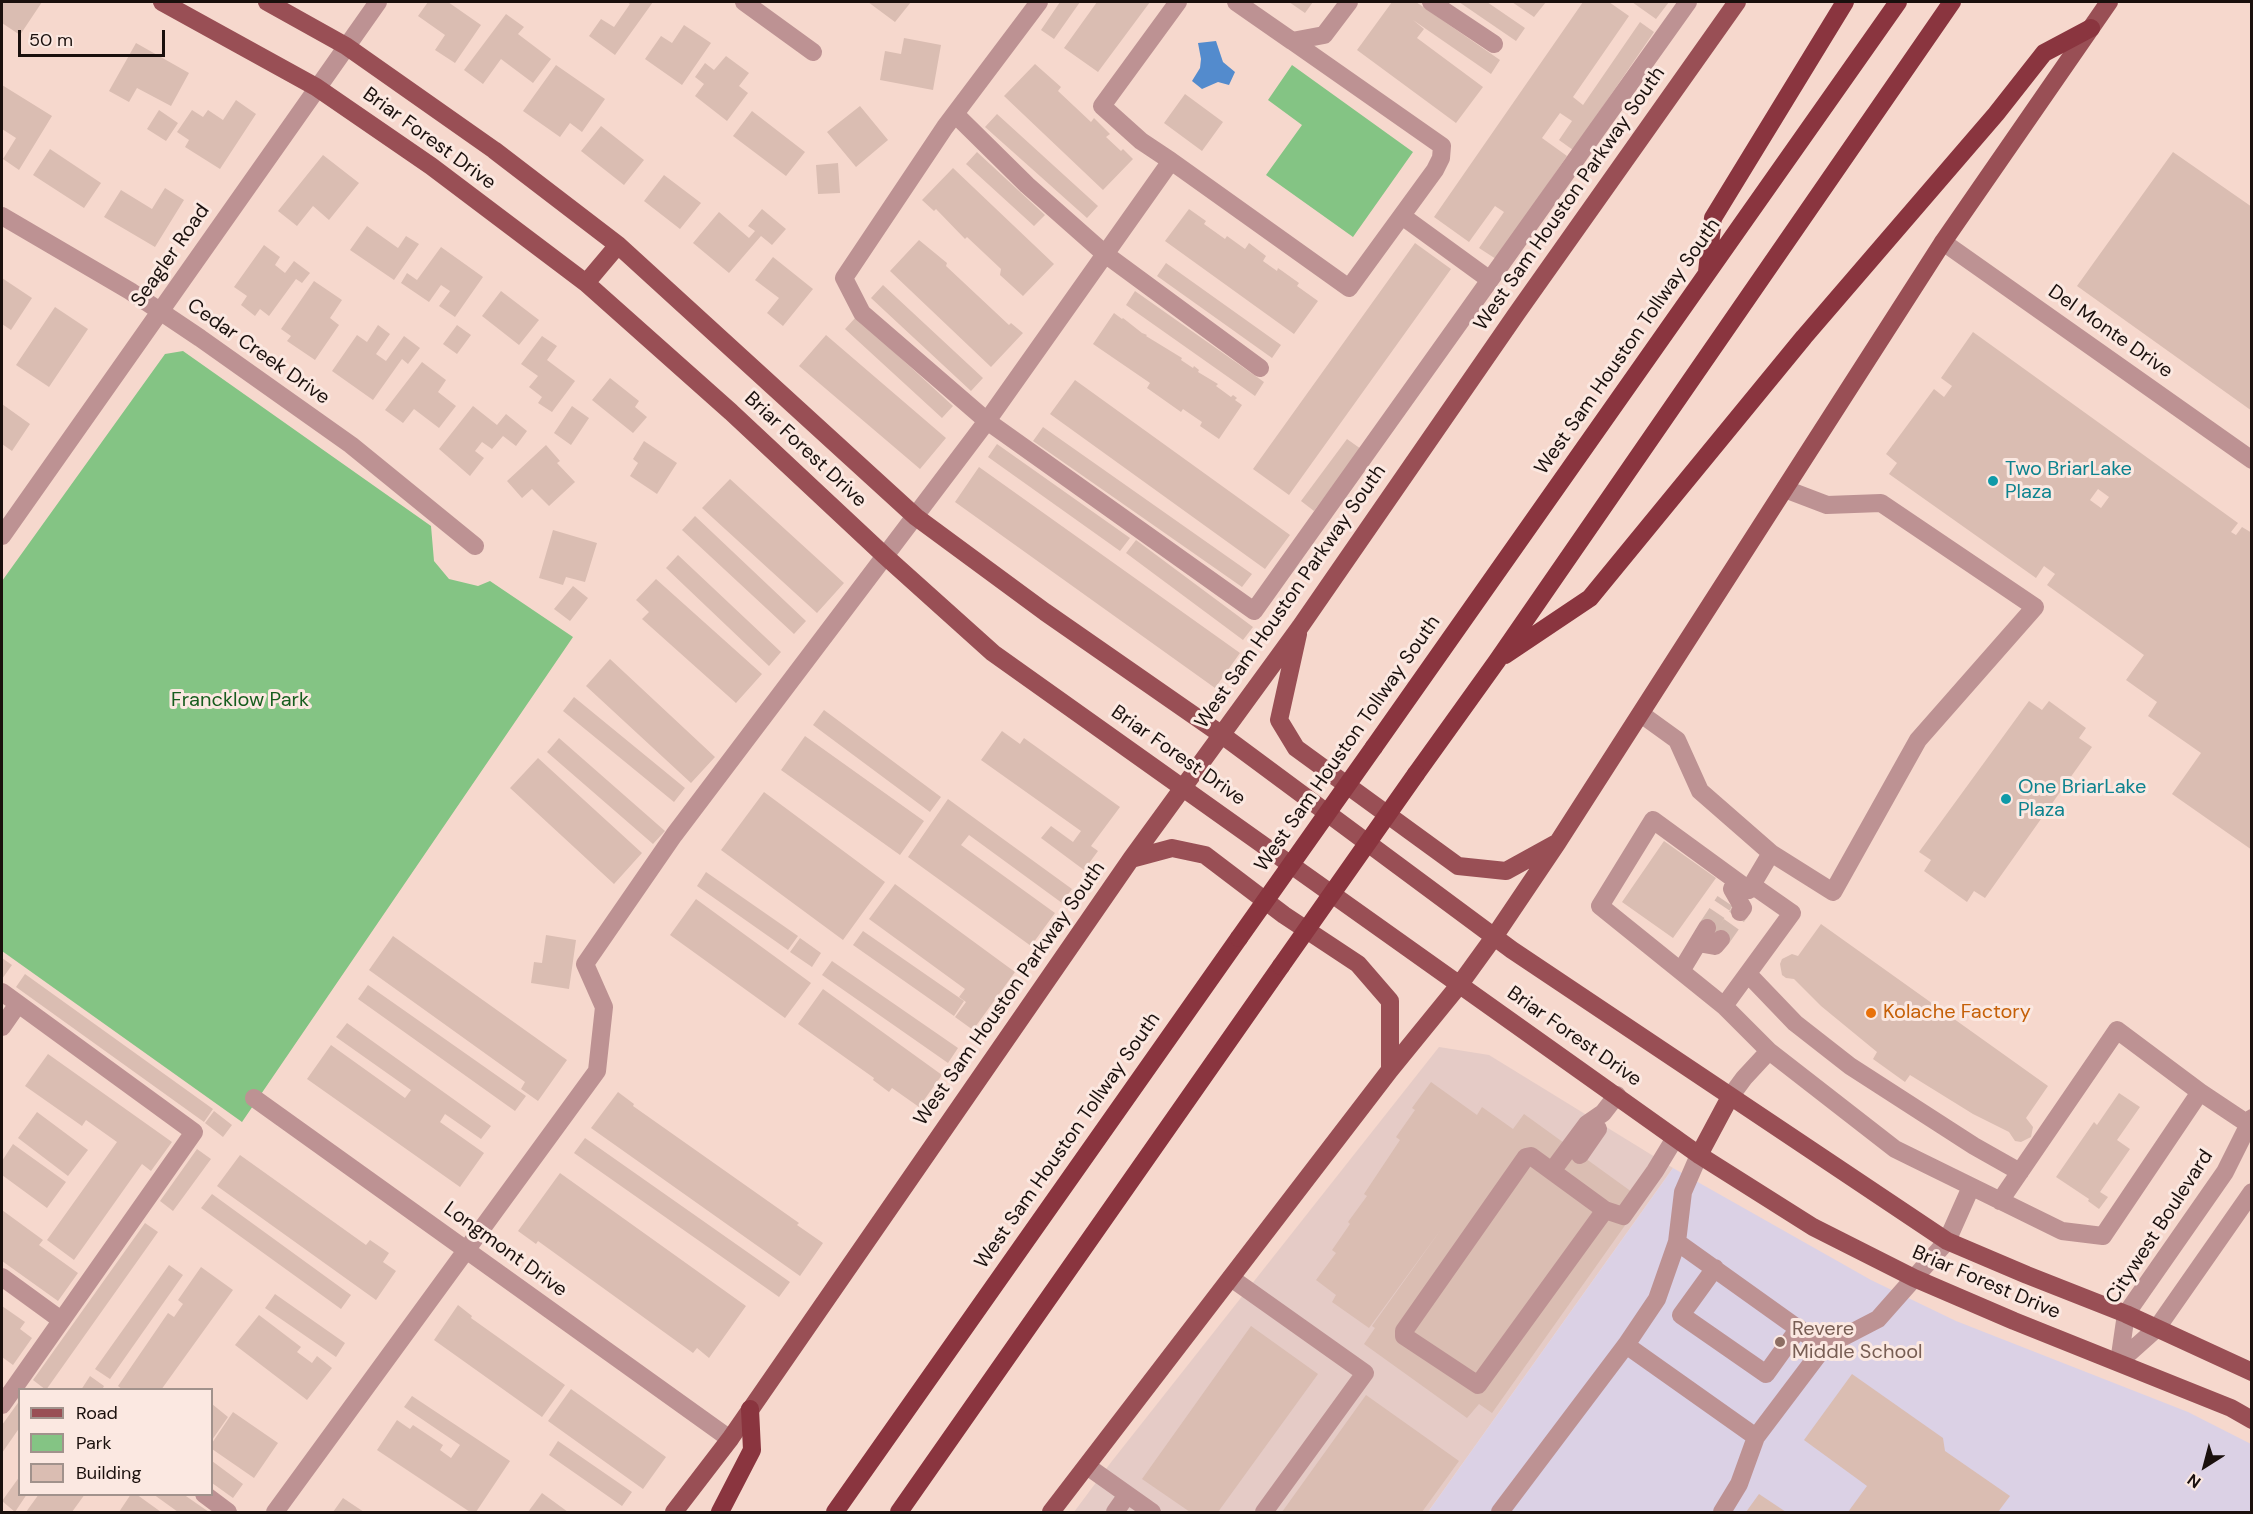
<!DOCTYPE html>
<style>
body{margin:0}
#map{position:relative;width:2253px;height:1514px;overflow:hidden;background:#f6d8cd;font-family:"DM Sans",sans-serif}
canvas{display:block}
.frame{position:absolute;inset:0;border:3px solid #1a100d;pointer-events:none}
.legend{position:absolute;left:18px;top:1388px;width:195px;height:108px;box-sizing:border-box;background:#fbe8e1;border:2px solid #a1928c;margin:0;padding:8px 10px;list-style:none;font-size:18px;color:#1a100d}
.legend li{display:flex;align-items:center;gap:12px;height:30px}
.legend b{width:30px;border:2px solid #a1928c}
.north{position:absolute;left:2175px;top:1436px;width:60px;height:60px;-webkit-text-stroke:4px #fbe8e1;paint-order:stroke;rotate:216deg;font-size:16px;font-weight:700;line-height:24px;text-align:center;color:#1a100d}
.north::after{content:'';display:block;margin:auto;width:21px;height:27px;background:#1a100d;clip-path:polygon(50% 0,100% 100%,50% 72%,0 100%)}
.scale{position:absolute;left:18px;top:30px;width:147px;height:27px;box-sizing:border-box;border:3px solid #1a100d;border-top:0;padding-left:8px;font-size:18px;line-height:21px;white-space:nowrap;color:#1a100d;-webkit-text-stroke:4px #fbe8e1;paint-order:stroke}
</style>
<div id="map">
<canvas width="2253" height="1514"></canvas>
<div class="frame"></div>
<ul class="legend">
<li><b style="height:8px;background:#994f55"></b>Road</li>
<li><b style="height:16px;background:#84c484"></b>Park</li>
<li><b style="height:16px;background:#dabdb2"></b>Building</li>
</ul>
<div class="north">N</div>
<div class="scale">50 m</div>
</div>
<script>
const ctx = document.querySelector('canvas').getContext('2d');
ctx.lineJoin = 'round';
function fill(path, color) { ctx.fillStyle = color; ctx.fill(path, 'evenodd'); }
const shape = rows => new Path2D(rows.map(r => 'M' + r).join(''));
function stroke(path, color, width, dash) { ctx.strokeStyle = color; ctx.lineWidth = width; ctx.lineCap = dash ? 'butt' : 'round'; ctx.setLineDash(dash || []); ctx.stroke(path); }
function label(font, color, halo, rows, align = 'center') {
  ctx.font = font + ' "DM Sans",sans-serif'; ctx.lineWidth = 6; ctx.setLineDash([]); ctx.textBaseline = 'middle'; ctx.strokeStyle = halo; ctx.fillStyle = color; for (const [text, x, y, turn = 0] of rows) {
    ctx.save(); ctx.translate(x, y); ctx.rotate((+turn || 0) * Math.PI / 180); ctx.textAlign = isNaN(turn) ? turn : align; if (halo) ctx.strokeText(text, 0, 0); ctx.fillText(text, 0, 0); ctx.restore();
  }
}
fill(shape([
 [1439,1047,1489,1055,1673,1168,1428,1512,1074,1512,1112,1461]
]), '#e5cbc6');
fill(shape([
 [1673,1168,1871,1280,1956,1321,2188,1412,2251,1444,2251,1512,1428,1512]
]), '#dbd1e5');
fill(shape([
 [1292,65,1413,152,1353,237,1266,175,1302,125,1268,100],
 [183,351,431,526,434,561,449,579,478,586,490,581,573,637,242,1122,2,951,2,581,165,354]
]), '#84c484');
fill(shape([
 [1216,41,1223,62,1235,72,1229,85,1218,82,1202,89,1192,81,1200,68,1201,59,1198,43]
]), '#538bcd');
fill(shape([
 [2,2,42,2,20,35,2,23],
 [428,2,448,2,481,25,455,63,435,50,445,35,418,16],
 [627,2,653,2,615,55,589,36,601,19,614,27,630,4],
 [868,2,911,2,895,22],
 [1060,2,1080,2,1054,39,1041,30],
 [1097,2,1150,2,1098,72,1064,48],
 [1289,2,1313,2,1305,13],
 [1392,2,1416,2,1500,60,1491,74,1413,20,1424,29,1417,38,1483,87,1456,123,1357,50],
 [1459,2,1487,2,1525,28,1516,41],
 [1512,2,1546,2,1534,17],
 [1583,2,1609,2,1629,16,1573,97,1583,105,1640,22,1654,32,1573,150,1559,140,1572,121,1560,113,1542,138,1567,156,1496,259,1479,248,1504,212,1495,206,1469,242,1434,217],
 [1632,2,1669,2,1656,19],
 [506,14,524,27,518,34,551,59,533,83,501,59,483,84,464,70],
 [684,25,711,43,682,85,645,59,661,36,672,43],
 [904,38,941,45,933,90,880,80,885,51,901,54],
 [136,43,189,73,171,106,137,88,129,102,109,91],
 [726,56,749,73,739,86,748,93,727,121,695,96,704,84,695,77,705,63,714,70],
 [1035,64,1061,87,1058,91,1091,122,1094,118,1110,134,1106,137,1121,151,1123,149,1133,159,1103,190,1004,96],
 [556,65,605,99,582,132,570,123,560,137,523,111],
 [2,85,52,116,19,170,3,159,16,138,2,129],
 [1185,94,1223,122,1202,151,1164,123],
 [236,100,256,114,220,169,185,147,189,140,177,132,192,110,203,117,208,110,223,120],
 [860,106,888,140,856,167,827,132],
 [159,110,178,123,166,141,147,129],
 [752,111,805,152,786,176,733,136],
 [997,114,1098,206,1087,218,985,127],
 [601,126,644,160,624,185,581,151],
 [50,149,101,183,84,208,33,175],
 [977,152,1045,215,1034,226,966,164],
 [2173,152,2252,207,2252,411,2077,286],
 [323,155,359,183,329,220,313,206,297,226,278,211],
 [838,163,840,193,818,194,816,165],
 [953,168,1054,264,1023,296,1000,275,1001,269,967,237,965,239,936,209,934,211,922,200],
 [664,175,701,203,680,229,644,201],
 [165,188,184,200,155,247,104,217,121,190,152,209],
 [762,209,786,229,772,245,761,236,729,273,693,243,719,212,749,238,755,231,748,226],
 [1189,209,1206,221,1204,224,1225,239,1227,236,1245,249,1249,243,1266,256,1263,261,1277,271,1278,268,1299,283,1297,286,1318,301,1294,334,1165,241],
 [367,226,398,248,406,236,419,244,394,280,350,250],
 [919,240,947,263,946,266,1009,325,1011,323,1023,333,991,367,890,271],
 [1415,243,1451,269,1289,495,1253,469],
 [264,245,280,257,275,265,285,273,294,261,310,273,302,283,296,279,269,316,260,309,255,316,241,305,247,296,234,287],
 [441,247,483,277,455,317,439,306,450,291,441,285,429,302,401,283,407,273,417,280],
 [773,257,813,289,783,326,767,313,779,298,755,280],
 [1166,263,1281,345,1272,358,1157,276],
 [2,278,32,298,11,330,2,324],
 [314,281,342,300,330,318,339,325,315,360,287,341,291,336,281,329],
 [883,285,983,378,971,391,871,298],
 [501,291,539,320,519,345,482,316],
 [1135,291,1264,382,1255,396,1126,305],
 [55,307,88,329,49,387,16,365],
 [1114,313,1122,319,1123,318,1142,333,1147,335,1146,336,1182,358,1181,360,1193,368,1194,366,1199,370,1198,372,1218,384,1216,386,1231,397,1233,395,1237,398,1235,400,1242,405,1219,439,1200,426,1202,422,1183,409,1181,412,1147,388,1150,383,1093,344],
 [856,317,953,406,942,418,845,329],
 [378,325,390,334,376,354,386,361,404,336,420,348,408,364,402,359,373,400,332,371,357,335,367,342],
 [457,325,471,335,457,354,443,344],
 [1973,332,2238,523,2231,532,2236,535,2242,527,2252,533,2252,850,2172,794,2201,753,2148,716,2157,702,2126,680,2144,655,2047,585,2055,574,2044,566,2036,578,1889,474,1897,463,1886,454,1934,389,1944,397,1952,386,1941,378],
 [2098,489,2109,497,2101,508,2090,500],
 [826,335,946,438,920,469,799,366],
 [542,336,557,346,547,360,575,381,552,412,538,403,542,397,529,387,538,376,521,364],
 [422,362,446,380,438,392,456,406,439,428,414,409,403,423,385,410],
 [610,378,639,401,635,407,647,417,633,433,592,400],
 [1075,380,1290,535,1265,569,1050,414],
 [2,404,30,424,12,451,2,444],
 [473,406,497,425,506,414,527,431,516,446,503,436,492,449,482,442,475,451,484,458,470,476,439,449],
 [572,406,589,418,571,445,554,433],
 [1043,427,1252,574,1242,587,1033,441],
 [1347,439,1361,449,1314,511,1301,501],
 [644,441,677,463,657,494,630,476,638,463,633,459],
 [997,444,1130,538,1120,551,988,457],
 [546,445,560,461,557,463,575,482,549,506,532,489,522,498,507,481],
 [979,467,1240,653,1215,688,955,502],
 [730,479,844,583,817,613,702,508],
 [695,516,806,621,794,634,682,530],
 [553,530,597,543,585,582,566,577,563,585,539,578],
 [1136,540,1253,627,1243,640,1126,553],
 [678,555,781,652,769,666,666,568],
 [656,579,762,674,736,703,642,619,649,612,636,600],
 [573,586,588,598,570,621,554,609],
 [610,659,715,757,691,783,586,686],
 [574,697,685,788,674,802,563,711],
 [2029,701,2042,710,2049,701,2086,728,2079,738,2092,747,1985,898,1974,891,1967,902,1924,871,1931,860,1919,852],
 [824,710,941,797,930,812,813,725],
 [1002,731,1020,744,1024,738,1120,807,1091,846,1098,851,1084,870,1041,838,1051,826,1073,842,1081,831,981,760],
 [805,736,924,821,900,855,781,770],
 [559,738,665,831,653,844,547,752],
 [538,758,642,853,614,884,510,788],
 [764,792,885,882,843,940,721,850],
 [948,799,1072,889,1062,903,969,835,961,845,1055,913,1031,946,908,857],
 [1664,841,1716,878,1673,938,1622,902],
 [706,872,798,936,788,950,697,886],
 [895,884,1015,972,973,1030,955,1017,966,1002,959,997,965,989,869,919],
 [696,899,811,983,785,1018,670,935],
 [1821,924,2048,1086,2026,1118,2033,1127,2031,1137,2021,1142,2015,1141,2009,1132,1973,1114,1910,1075,1905,1082,1873,1059,1877,1052,1821,1006,1794,979,1786,978,1782,975,1780,964,1782,959,1792,954,1798,956],
 [863,931,964,1001,954,1016,853,945],
 [546,935,576,940,569,989,531,983,534,962,542,963],
 [393,936,567,1060,538,1101,521,1089,525,1082,369,970],
 [800,938,821,953,812,967,790,952],
 [2,958,12,965,2,979],
 [832,961,958,1048,948,1063,822,975],
 [25,974,213,1109,204,1122,16,987],
 [368,985,526,1096,515,1111,358,999],
 [823,989,942,1075,919,1107,892,1088,889,1092,873,1080,874,1078,798,1024],
 [347,1023,491,1126,481,1139,445,1114,440,1122,484,1153,460,1187,307,1079,331,1045,405,1098,411,1090,336,1037],
 [48,1054,172,1142,151,1171,142,1164,74,1260,47,1240,117,1142,86,1120,82,1126,25,1086],
 [1431,1082,1477,1115,1482,1107,1513,1129,1524,1114,1643,1200,1492,1413,1479,1404,1467,1418,1364,1344,1375,1328,1372,1326,1442,1228,1369,1328,1332,1302,1336,1295,1316,1280,1336,1253,1332,1250,1350,1224,1348,1222,1367,1196,1364,1194,1400,1140,1396,1137,1415,1110,1412,1108],
 [618,1092,634,1104,633,1106,799,1223,797,1225,823,1243,800,1276,591,1128],
 [2119,1093,2140,1107,2117,1140,2130,1149,2100,1192,2108,1197,2099,1209,2088,1201,2089,1199,2056,1177,2094,1122,2097,1125],
 [214,1111,232,1125,223,1137,205,1123],
 [37,1112,88,1150,68,1176,18,1138],
 [585,1138,790,1282,779,1297,574,1153],
 [13,1144,66,1182,47,1208,2,1175,2,1161],
 [197,1149,211,1159,173,1211,160,1201],
 [240,1155,366,1245,370,1240,389,1253,383,1262,396,1271,376,1300,217,1186],
 [560,1173,746,1306,709,1358,697,1348,693,1353,538,1241,536,1244,518,1231],
 [212,1194,351,1295,341,1309,201,1208],
 [2,1210,43,1240,39,1245,78,1273,58,1301,2,1261],
 [145,1223,158,1232,46,1390,33,1380],
 [169,1265,183,1275,110,1379,95,1369],
 [201,1267,233,1290,161,1390,123,1390,118,1386,168,1313,174,1317,183,1304,178,1300],
 [275,1294,345,1343,336,1357,265,1308],
 [458,1305,472,1316,471,1318,565,1385,542,1417,434,1340],
 [2,1306,25,1322,20,1329,32,1338,13,1365,2,1357],
 [259,1315,301,1347,297,1352,312,1363,317,1356,332,1368,307,1400,235,1345],
 [1251,1326,1318,1374,1218,1512,1190,1512,1142,1479],
 [1852,1374,1943,1438,1945,1451,2010,1496,1998,1512,1848,1512,1867,1486,1804,1440],
 [90,1376,104,1386,102,1390,81,1390],
 [571,1389,666,1457,643,1489,548,1421],
 [1366,1395,1459,1461,1422,1512,1282,1512],
 [412,1396,510,1461,476,1512,470,1512,377,1450,397,1420,410,1429,413,1425,443,1445,440,1450,451,1458,460,1445,404,1407],
 [20,1400,20,1427,2,1453,2,1425],
 [212,1404,228,1417,212,1440],
 [233,1412,278,1443,254,1478,212,1449,212,1443],
 [558,1441,632,1492,622,1506,549,1455],
 [212,1461,243,1484,233,1498,212,1483],
 [20,1476,20,1494,27,1494,15,1512,2,1501],
 [542,1493,568,1512,528,1512],
 [39,1494,85,1494,72,1512,26,1512],
 [131,1494,136,1494,161,1512,119,1512],
 [153,1494,183,1494,209,1512,178,1512],
 [1759,1494,1786,1512,1746,1512],
 [343,1498,364,1512,333,1512]
]), '#dabdb2');
stroke(shape([
 [1707,928,1725,901],
 [1721,939,1740,912]
]), '#d5bab0', 18, [18, 9]);
stroke(shape([
 [744,2,813,52],
 [1039,2,945,127,844,278,862,313,987,421,1254,611,1688,2],
 [1236,2,1292,41,1324,35,1349,2],
 [1431,2,1494,44],
 [955,114,1027,185,1105,254,1260,368],
 [1171,161,1141,141,1102,106,1178,2],
 [2,216,130,291,200,338,351,445,475,546],
 [1402,216,1490,280],
 [1943,242,2252,460],
 [2,536,378,2],
 [1641,714,1677,740,1700,791,1771,853,1749,890,1653,820,1600,906,1724,1006,1769,1051,1895,1149,2062,1231,2103,1236,2200,1092,2248,1124],
 [1771,853,1833,892,1918,740,2035,607,1881,503,1827,505,1785,489],
 [1732,889,1743,908,1740,912],
 [1698,943,1715,946,1721,939],
 [1681,971,1707,928],
 [1748,974,1795,1023,1850,1066,1974,1146,2020,1172],
 [2,992,194,1132,2,1405],
 [1724,1006,1792,913,1752,885],
 [2,1027,18,1004],
 [1730,1097,1744,1078,1769,1051],
 [254,1098,730,1439],
 [1580,1155,1598,1129],
 [1552,1171,1587,1124,1603,1113,1617,1095],
 [2000,1201,2117,1030,2200,1092],
 [1605,1210,1478,1385,1404,1336,1404,1331,1526,1157,1531,1156,1605,1210,1623,1216,1655,1171,1675,1138],
 [1677,1242,1824,1347],
 [1715,1268,1681,1315,1766,1374,1799,1328],
 [2,1277,61,1320],
 [1231,1278,1365,1373,1264,1512],
 [1626,1345,1756,1437],
 [2119,1362,2126,1314,2225,1172,2252,1118],
 [2119,1362,2157,1328,2252,1192],
 [1087,1466,1152,1512],
 [204,1494,228,1512],
 [275,1512,597,1071,604,1007,585,964,674,835,987,421,1171,161,1349,288,1435,170,1441,158,1442,146,1292,41],
 [1115,1512,1127,1495],
 [1500,1512,1626,1345,1657,1299,1677,1242,1683,1192,1699,1155],
 [1722,1512,1739,1484,1756,1437,1824,1347,1878,1319,1947,1241,1971,1187]
]), '#bd9293', 18);
stroke(shape([
 [162,2,316,87,431,166,586,283,731,412,885,556,993,653,1699,1155,1813,1227,1914,1278,2014,1321,2231,1408,2252,1420],
 [267,2,346,46,494,150,618,245,916,517,1045,612,1222,735,1512,950,1947,1241,2027,1275,2126,1314,2252,1372],
 [586,283,618,245],
 [1298,634,1279,720,1296,748,1458,866,1506,871,1555,844],
 [1131,859,1172,848,1205,855,1284,915,1358,964,1390,1001,1390,1070],
 [1699,1155,1730,1097],
 [674,1512,730,1439,1131,859,1300,627,1517,313,1737,2],
 [1051,1512,1390,1070,1460,984,1494,937,1558,842,1943,242,2109,2]
]), '#994f55', 18);
stroke(shape([
 [1707,272,1713,218,1845,2],
 [1505,655,1590,598,1804,337,1996,114,2044,53,2091,28],
 [1374,747,1898,2],
 [1416,774,1497,661,1952,2],
 [720,1512,752,1450,750,1409],
 [835,1512,1239,938],
 [899,1512,1281,966]
]), '#8a353f', 18);
stroke(shape([
 [1239,938,1374,747],
 [1281,966,1416,774]
]), '#8a353f', 18);
for (const [x, y, r, color] of [
 [1993,481,6,"#0f9aa8"],
 [2006,799,6,"#0f9aa8"],
 [1871,1013,6,"#e8710a"],
 [1780,1342,6,"#8d6e63"]
]) { const dot = new Path2D(); dot.arc(x, y, r, 0, 2 * Math.PI); ctx.fillStyle = color; ctx.fill(dot); stroke(dot, '#fbe8e1', 2); }
label('20px', '#1a100d', '#fbe8e1', [
 ["Briar Forest Drive",429,139,36],
 ["West Sam Houston Parkway South",1570,199,-55],
 ["Seagler Road",171,256,-55],
 ["Del Monte Drive",2110,332,35],
 ["West Sam Houston Tollway South",1628,347,-55],
 ["Cedar Creek Drive",258,352,35],
 ["Briar Forest Drive",805,450,43],
 ["West Sam Houston Parkway South",1291,597,-55],
 ["West Sam Houston Tollway South",1348,744,-55],
 ["Briar Forest Drive",1178,756,35],
 ["West Sam Houston Parkway South",1010,994,-55],
 ["Briar Forest Drive",1574,1037,35],
 ["West Sam Houston Tollway South",1068,1141,-55],
 ["Citywest Boulevard",2160,1227,-57],
 ["Longmont Drive",505,1250,36],
 ["Briar Forest Drive",1986,1283,23]
]);
label('20px', '#0d838f', '#fbe8e1', [
 ["Two BriarLake",2005,470],
 ["Plaza",2005,493],
 ["One BriarLake",2018,788],
 ["Plaza",2018,811]
], 'left');
label('20px', '#175d1e', '#fbe8e1', [
 ["Francklow Park",240,701]
]);
label('20px', '#c56008', '#fbe8e1', [
 ["Kolache Factory",1883,1013]
], 'left');
label('20px', '#785e54', '#fbe8e1', [
 ["Revere",1792,1330],
 ["Middle School",1792,1353]
], 'left');
</script>
